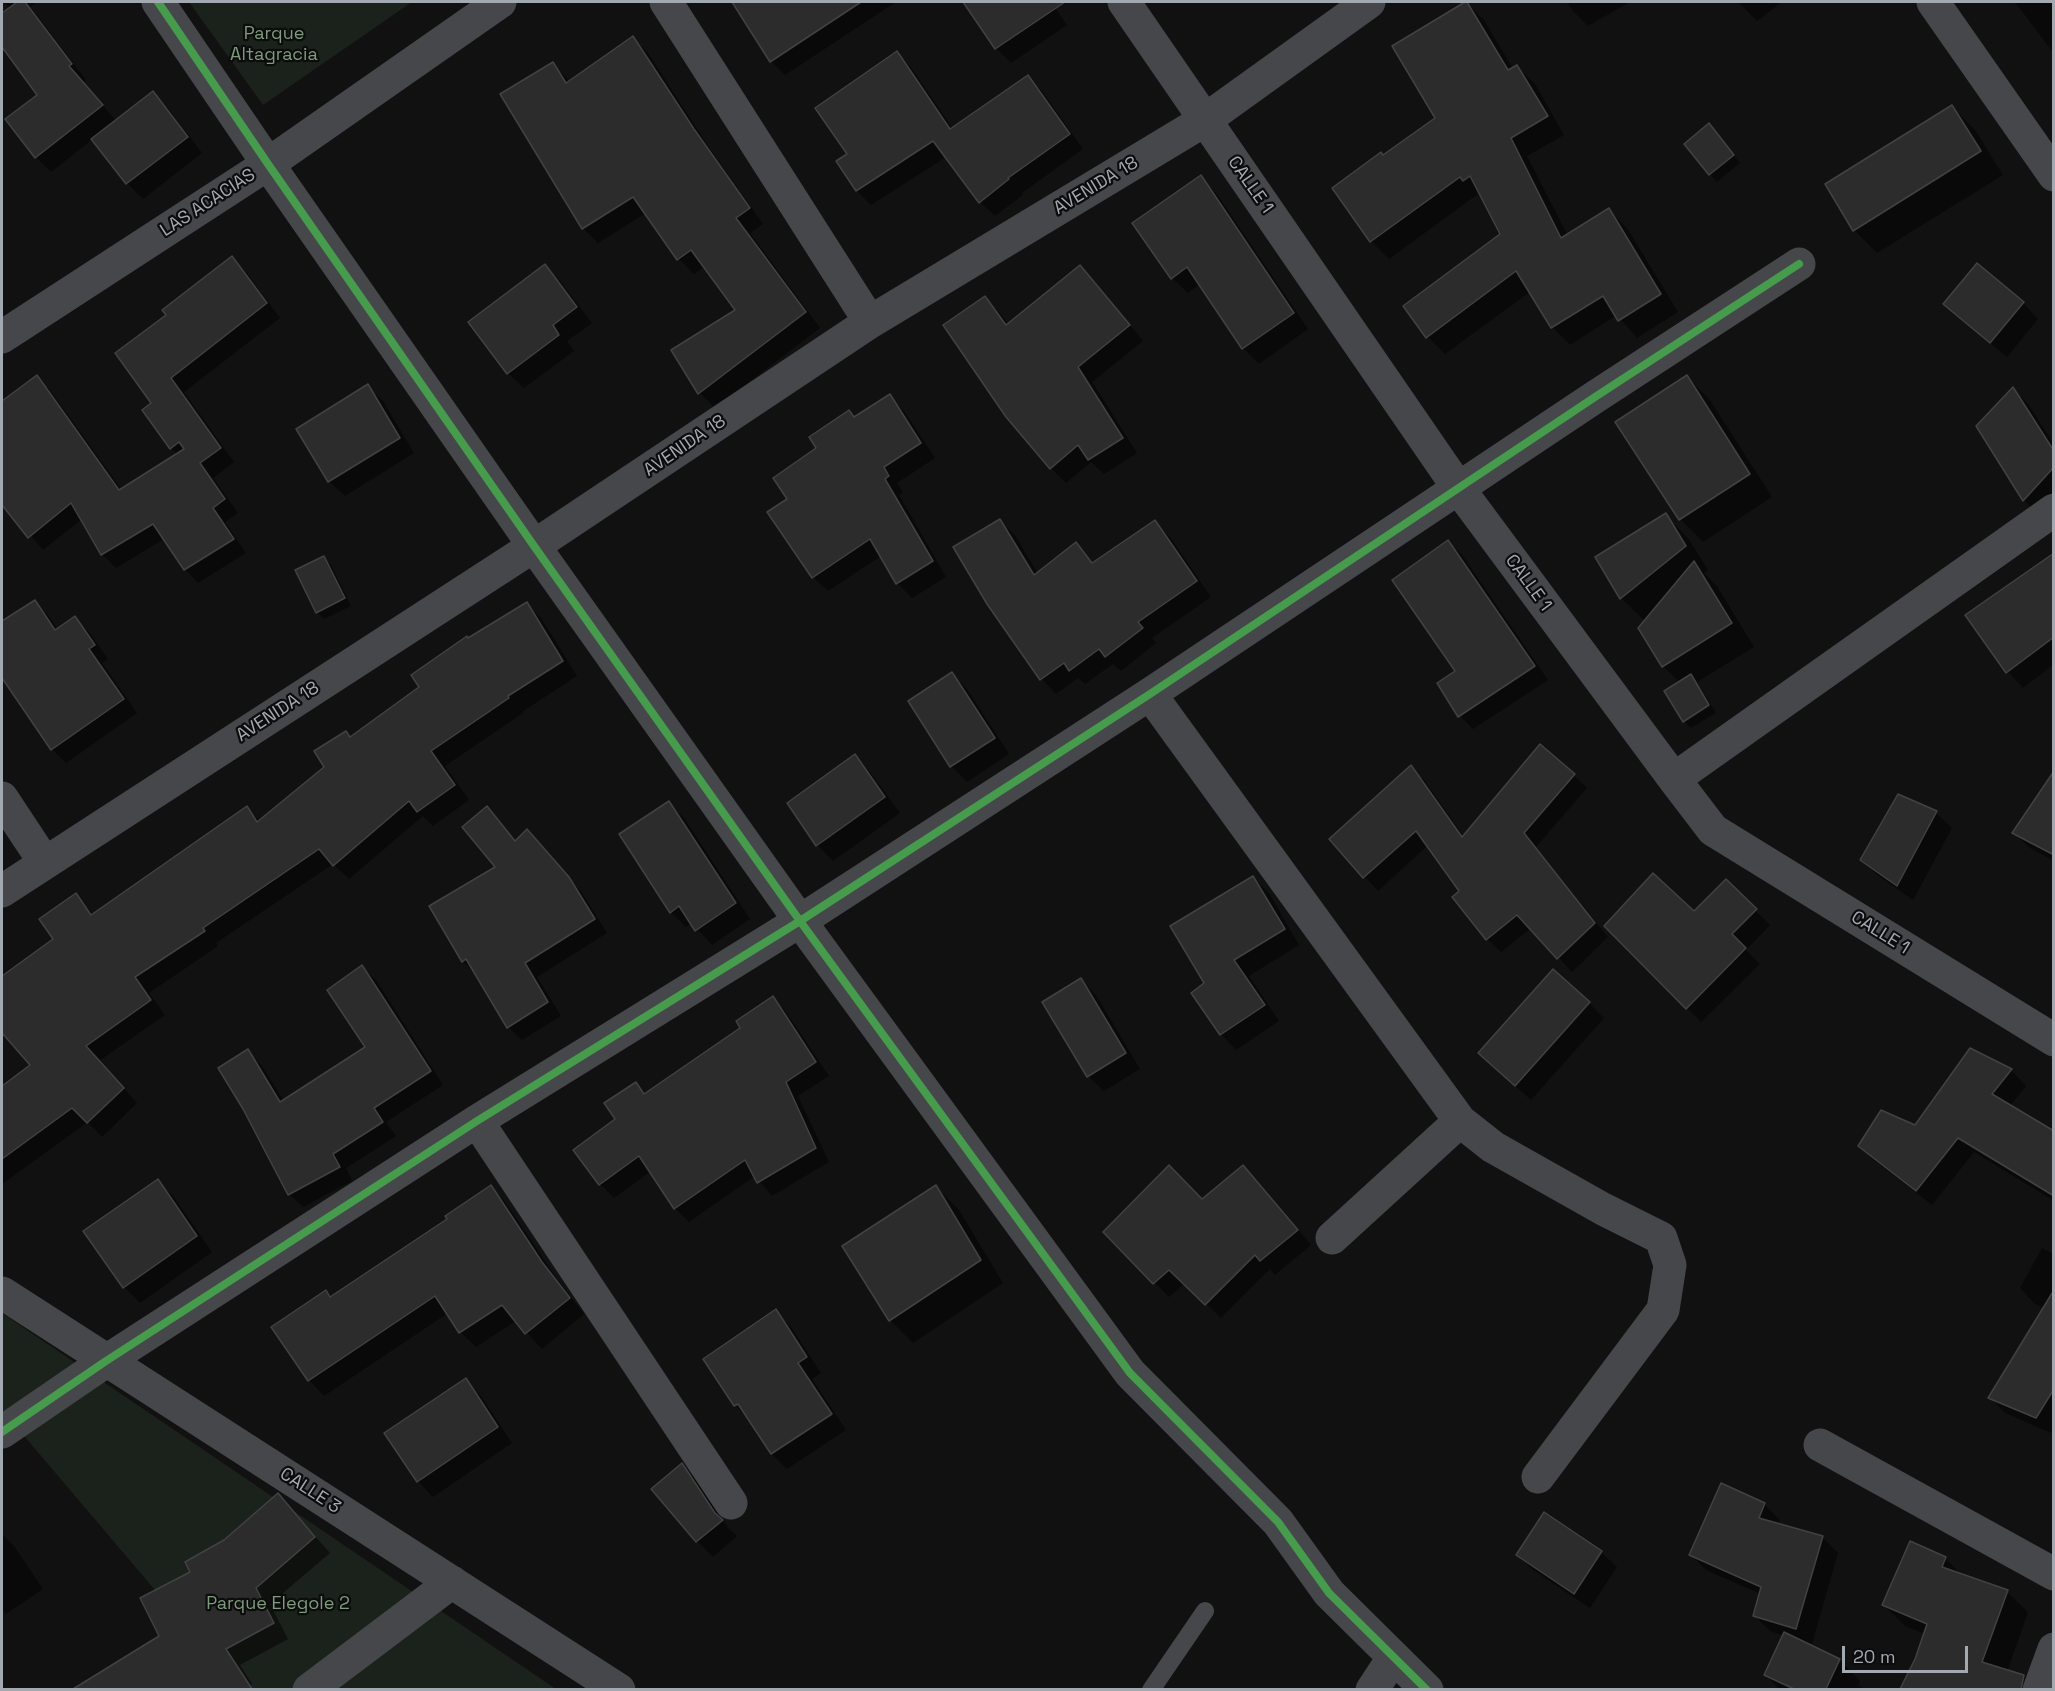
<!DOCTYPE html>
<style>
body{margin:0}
#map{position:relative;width:2055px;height:1691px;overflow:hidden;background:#111;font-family:"Space Grotesk",sans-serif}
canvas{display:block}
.frame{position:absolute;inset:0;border:3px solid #a3a9b1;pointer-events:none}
.scale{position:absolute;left:1842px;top:1646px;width:126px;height:27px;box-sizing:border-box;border:3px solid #a3a9b1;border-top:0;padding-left:8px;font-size:18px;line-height:21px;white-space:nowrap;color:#a3a9b1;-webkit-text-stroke:4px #0c0c0d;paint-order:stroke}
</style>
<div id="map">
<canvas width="2055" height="1691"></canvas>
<div class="frame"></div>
<div class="scale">20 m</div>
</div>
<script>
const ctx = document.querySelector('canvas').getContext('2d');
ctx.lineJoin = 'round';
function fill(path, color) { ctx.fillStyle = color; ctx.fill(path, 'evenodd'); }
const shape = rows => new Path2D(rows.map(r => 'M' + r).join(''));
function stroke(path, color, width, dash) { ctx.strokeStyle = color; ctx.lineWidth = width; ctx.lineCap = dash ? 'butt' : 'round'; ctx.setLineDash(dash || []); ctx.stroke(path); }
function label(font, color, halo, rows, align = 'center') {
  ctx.font = font + ' "Space Grotesk",sans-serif'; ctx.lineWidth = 4.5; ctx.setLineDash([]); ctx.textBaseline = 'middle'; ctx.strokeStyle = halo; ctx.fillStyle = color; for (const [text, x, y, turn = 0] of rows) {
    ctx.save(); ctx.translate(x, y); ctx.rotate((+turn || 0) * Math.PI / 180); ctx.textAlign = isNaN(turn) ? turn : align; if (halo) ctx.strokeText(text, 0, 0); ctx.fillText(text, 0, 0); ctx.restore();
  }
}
fill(shape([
 [189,2,412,2,263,105],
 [2,1313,556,1689,239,1689,2,1410]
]), '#1b211b');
fill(shape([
 [3,2,37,2,30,7,37,15,86,80,83,82,116,121,153,93,168,108,202,153,143,199,127,183,93,139,51,172,36,157,39,96,2,44,2,15,10,8],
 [734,2,896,2,785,75,771,61],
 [971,2,1051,2,1067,25,1011,63,996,48,967,5],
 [1466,2,1484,20,1513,69,1517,67,1535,84,1564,135,1527,156,1568,236,1609,210,1627,228,1678,312,1637,338,1617,315,1570,345,1552,327,1530,292,1445,354,1428,337,1502,234,1481,198,1478,194,1389,259,1371,241,1334,188,1384,157,1437,118],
 [1567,2,1630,2,1588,26,1573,11],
 [1738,2,1782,2,1757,21],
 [2015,2,2054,2,2054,53,2052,51],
 [633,38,648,53,708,146,763,224,750,233,820,328,715,408,700,393,673,351,738,310,705,266,694,274,679,259,646,213,598,243,583,228,503,94,553,64,570,82],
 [895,51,910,66,953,129,1028,77,1042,91,1083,149,1022,193,1023,195,995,216,980,202,946,157,871,205,857,191,838,161,849,155,816,107],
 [1952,107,1975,130,2003,175,1877,253,1854,230],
 [1716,133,1740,163,1717,182,1710,174],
 [1200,177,1216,193,1308,329,1259,364,1243,348,1200,284,1188,293,1172,278],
 [232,258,246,272,280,318,184,392,234,462,213,478,238,513,225,522,246,553,198,583,185,569,164,539,116,568,102,554,82,519,43,550,2,502,2,441,12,432,2,418,2,403,37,377,50,390,122,490,178,455,171,448,153,404,168,316],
 [1978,265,2023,303,2038,319,2007,357,1961,320,1946,304],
 [545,266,560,281,592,323,567,341,574,351,524,388,508,373],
 [1080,267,1095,282,1143,341,1092,382,1137,453,1104,474,1091,462,1066,483,1051,468,985,298,1000,313,1009,325],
 [1687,377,1710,400,1772,497,1703,542,1680,519],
 [367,386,383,401,414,453,345,496,329,481],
 [2013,389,2028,404,2054,444,2054,499,2040,516,2024,500,1978,427],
 [890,396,904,411,935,458,897,483,903,492,899,495,946,577,912,598,897,583,881,556,828,591,813,577,789,499,855,418],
 [1665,515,1688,538,1708,570,1704,573,1717,586,1754,647,1697,682,1716,713,1691,728,1684,721,1680,683,1663,666,1645,621,1621,598],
 [1000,521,1015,535,1038,574,1076,544,1094,564,1155,522,1170,537,1211,597,1152,638,1156,643,1121,671,1113,664,1085,684,1078,678,1056,694,1042,679,988,603],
 [1448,542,1462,555,1548,680,1473,729,1460,716],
 [2054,557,2054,664,2023,688,2008,672,1967,616],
 [323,558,331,565,351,606,324,619,317,612],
 [34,602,48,615,58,630,75,618,89,632,108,659,102,663,137,713,66,763,52,749,2,675,2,623],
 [527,604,541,618,577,676,522,712,523,713,445,766,469,800,433,826,423,816,349,879,333,864,216,943,218,946,149,993,165,1015,99,1061,137,1103,102,1137,88,1122,2,1184,2,1088,33,1065,17,1048,2,1026,2,978,55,939,75,895,94,915,246,808,260,821,326,767,346,733,352,738,421,688,469,640],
 [952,674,967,689,1009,754,967,782,951,766,910,702],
 [855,756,870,772,900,813,833,861,817,845,789,804],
 [1411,768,1425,781,1464,837,1574,775,1587,788,1536,847,1608,937,1572,972,1531,928,1501,952,1487,939,1461,891,1428,845,1378,891,1331,840],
 [2054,774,2054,861,2030,848,2014,833],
 [1898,795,1936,813,1952,828,1913,900,1877,875,1862,859],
 [669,803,684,818,750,919,712,945,692,923,686,927,671,912],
 [487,808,516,841,541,845,582,893,607,933,537,977,561,1016,522,1040,508,1027,477,975,463,961,497,867],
 [1253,878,1269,893,1299,945,1249,976,1279,1021,1236,1050,1221,1034,1206,984],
 [1726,881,1770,925,1746,950,1760,964,1701,1022,1606,926,1694,913],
 [362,967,376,980,443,1085,386,1122,396,1136,346,1168,352,1181,303,1207,289,1194,247,1051,261,1065,284,1101,367,1047],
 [1081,980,1096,995,1140,1069,1104,1091,1088,1076],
 [773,998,786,1012,829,1076,798,1096,829,1162,772,1196,755,1176,689,1222,675,1208,651,1171,614,1198,600,1184,617,1120,636,1084,646,1094,742,1029],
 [1589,1003,1604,1018,1531,1100,1495,1068],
 [2011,1070,2026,1086,2010,1106,2054,1132,2054,1201,1974,1152,1932,1205,1875,1161,1860,1146,1915,1127],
 [1243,1167,1258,1181,1311,1245,1275,1275,1270,1269,1221,1318,1185,1283,1169,1297,1105,1232,1202,1201],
 [157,1181,173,1196,212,1252,140,1303,124,1287,85,1231],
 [491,1187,506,1203,557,1279,584,1314,542,1349,516,1321,476,1347,460,1332,448,1313,324,1396,309,1380,326,1292,332,1298,449,1219],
 [936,1187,959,1210,1003,1283,913,1343,890,1320],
 [2042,1248,2054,1254,2054,1429,2051,1433,2005,1413,1990,1397,2044,1308,2035,1304,2020,1288],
 [775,1311,791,1327,821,1373,812,1379,846,1430,787,1469,772,1454,751,1422,735,1405],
 [466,1380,481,1396,512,1443,433,1497,418,1481],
 [682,1465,697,1480,728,1528,737,1536,713,1557,697,1541,653,1489],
 [1722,1485,1765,1505,1780,1520,1778,1525,1822,1537,1838,1553,1812,1644,1806,1642,1805,1644,1840,1660,1860,1681,1858,1685,1866,1690,1780,1690,1766,1675,1784,1636,1770,1631,1755,1616,1761,1594,1706,1570,1691,1555],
 [278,1495,330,1553,270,1604,288,1639,240,1665,252,1684,243,1690,112,1690,102,1673,161,1636,225,1541],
 [2,1534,14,1546,43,1589,6,1614,2,1609],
 [1601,1552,1617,1567,1590,1608,1533,1570,1518,1555],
 [1945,1558,1964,1577,2007,1592,2028,1612,2004,1681,2010,1687,2008,1690,1901,1690,1916,1659,1925,1634,1905,1626,1884,1605]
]), '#0007');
const building = shape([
 [17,2,25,2,72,64,69,66,103,105,35,158,5,119,37,95,2,47,2,13,17,2],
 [732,2,861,2,770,62,732,2],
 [963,2,1065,2,995,49,963,2],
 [1465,2,1467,2,1508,70,1517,65,1548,116,1511,138,1561,238,1609,208,1661,294,1618,321,1603,296,1551,328,1516,271,1426,338,1403,306,1500,234,1470,176,1463,181,1460,177,1370,242,1332,188,1381,152,1383,155,1435,118,1392,46,1465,2],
 [633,36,694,129,750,208,736,218,806,312,698,394,671,350,735,310,691,250,677,260,633,197,582,229,500,94,553,62,566,83,633,36],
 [897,51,950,129,1028,75,1070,134,1008,178,1009,179,979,203,933,141,856,191,836,161,847,154,815,108,897,51],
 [153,91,188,137,126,184,91,139,153,91],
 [1952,105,1981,151,1853,231,1825,184,1952,105],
 [1709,123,1734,155,1709,175,1684,144,1709,123],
 [1201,175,1294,313,1242,349,1187,267,1171,279,1132,223,1201,175],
 [232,256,267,303,171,378,221,448,200,463,225,499,213,508,234,539,184,570,153,524,101,555,71,503,28,538,2,505,2,401,37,375,119,490,184,449,179,442,170,449,142,410,151,403,115,353,166,315,162,310,232,256],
 [1977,263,2024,302,1990,343,1943,304,1977,263],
 [545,264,577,307,553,325,559,335,507,374,468,322,545,264],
 [1080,265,1130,325,1078,367,1123,438,1088,460,1078,445,1050,469,1006,417,943,325,985,296,1006,325,1080,265],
 [1687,375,1750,474,1679,520,1615,422,1687,375],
 [368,384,400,438,328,482,296,429,368,384],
 [2013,387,2054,451,2054,467,2023,501,1976,426,2013,387],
 [890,394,921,443,884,467,889,476,885,479,933,561,896,584,870,539,812,578,767,512,787,499,773,478,816,448,809,437,849,410,854,417,890,394],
 [1666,513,1686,546,1620,599,1595,557,1666,513],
 [1000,519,1034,575,1076,542,1092,563,1155,520,1197,581,1138,622,1143,628,1105,657,1099,649,1069,671,1064,663,1040,680,987,604,953,547,1000,519],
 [1448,540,1535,666,1458,717,1437,683,1455,671,1392,580,1448,540],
 [2054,553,2054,637,2006,673,1965,615,2054,553],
 [324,556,345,598,316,613,295,570,324,556],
 [1694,561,1732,623,1662,667,1638,628,1694,561],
 [35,600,55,630,75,616,95,645,89,649,124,699,51,750,2,678,2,621,35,600],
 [527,602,563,661,508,696,509,698,431,751,455,785,417,812,409,801,333,866,319,849,203,928,205,931,135,977,151,1000,86,1046,124,1088,87,1123,72,1108,2,1159,2,1086,30,1065,2,1033,2,976,53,939,39,919,76,893,91,915,247,806,257,822,324,767,314,751,346,731,350,737,419,687,411,675,467,636,468,638,527,602],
 [952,672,995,738,950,767,908,701,952,672],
 [1691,674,1709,705,1683,722,1664,691,1691,674],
 [1540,744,1575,774,1524,833,1595,923,1557,959,1517,915,1486,940,1452,897,1459,891,1416,831,1363,878,1329,839,1411,765,1462,837,1540,744],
 [855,754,885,797,816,846,787,803,855,754],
 [2054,771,2054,855,2012,833,2054,771],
 [1898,794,1937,811,1897,886,1860,860,1898,794],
 [669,801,736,903,695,931,679,906,670,913,619,834,669,801],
 [487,806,515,841,527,829,569,877,595,919,525,963,548,1002,507,1028,466,959,462,962,429,906,495,867,462,827,487,806],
 [1653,873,1694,911,1726,879,1757,909,1732,934,1746,948,1686,1009,1604,926,1653,873],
 [1253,876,1285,929,1234,960,1265,1005,1220,1035,1191,993,1204,983,1170,926,1253,876],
 [362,965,431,1071,374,1108,383,1122,333,1154,340,1167,288,1195,243,1109,218,1068,248,1049,280,1102,365,1047,327,990,362,965],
 [1553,969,1590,1002,1515,1086,1478,1053,1553,969],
 [1081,978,1126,1053,1087,1077,1042,1002,1081,978],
 [773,996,816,1062,786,1082,816,1148,757,1183,745,1160,674,1209,639,1156,599,1185,573,1150,615,1119,604,1103,636,1082,644,1094,740,1028,736,1021,773,996],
 [1970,1048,2012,1069,1992,1094,2054,1131,2054,1196,1958,1138,1916,1191,1858,1146,1881,1110,1915,1125,1970,1048],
 [1169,1165,1202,1199,1243,1165,1298,1230,1260,1261,1255,1255,1205,1305,1169,1270,1153,1284,1103,1232,1169,1165],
 [158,1179,197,1236,123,1288,83,1231,158,1179],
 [491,1185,542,1262,570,1298,525,1334,502,1305,459,1333,435,1296,308,1381,271,1327,326,1290,330,1297,447,1219,445,1216,491,1185],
 [936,1185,981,1260,889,1321,842,1246,936,1185],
 [2054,1290,2054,1389,2036,1418,1988,1398,2054,1290],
 [776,1309,807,1357,798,1363,832,1414,771,1454,738,1404,734,1406,703,1359,776,1309],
 [466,1378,498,1427,417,1482,384,1433,466,1378],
 [682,1463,715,1513,723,1520,696,1542,651,1489,682,1463],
 [1721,1483,1765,1503,1759,1518,1823,1536,1796,1629,1753,1616,1761,1587,1689,1555,1721,1483],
 [278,1493,315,1537,256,1588,274,1623,226,1649,252,1689,73,1689,159,1636,140,1598,190,1572,185,1562,224,1540,278,1493],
 [1544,1512,1602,1551,1574,1594,1516,1555,1544,1512],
 [1910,1541,1946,1557,1942,1567,2008,1590,1982,1662,2024,1675,2021,1689,1900,1689,1915,1659,1927,1624,1882,1605,1910,1541],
 [1784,1632,1840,1659,1826,1689,1794,1689,1764,1675,1784,1632]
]);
fill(building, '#2c2c2c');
stroke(building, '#414244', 1.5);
stroke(shape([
 [1151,1690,1205,1611]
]), '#45474a', 18);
stroke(shape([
 [158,2,268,164,534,546,800,921,1130,1373,1278,1522,1329,1593,1427,1690],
 [666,2,870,322],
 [1124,2,1459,489,1674,779,1713,830,2054,1040],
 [1933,2,2054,175],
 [2,337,268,164,500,2],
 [1150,694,1460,1121,1493,1147,1603,1209,1661,1238,1670,1265,1663,1310,1538,1477],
 [1674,779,2054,510],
 [2,798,45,863],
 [2,891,534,546,870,322,1205,120,1369,2],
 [477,1121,731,1503],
 [1332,1238,1460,1121],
 [2,1293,619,1690],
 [2,1432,106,1361,477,1121,800,921,1150,694,1595,397,1799,264],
 [1820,1445,2054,1574],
 [309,1690,452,1582],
 [1372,1690,1393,1658],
 [2039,1690,2054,1649]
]), '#45474a', 33);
stroke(shape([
 [158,2,268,164,534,546,800,921,1130,1373,1278,1522,1329,1593,1427,1690],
 [2,1432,106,1361,477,1121,800,921,1150,694,1595,397,1799,264]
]), '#469c4c', 8);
label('18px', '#7e9b7c', '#0c0c0d', [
 ["Parque",274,34],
 ["Altagracia",274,55],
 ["Parque Elegole 2",278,1604]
]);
label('18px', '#a3a9b1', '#0c0c0d', [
 ["CALLE 1",1250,185,55],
 ["AVENIDA 18",1096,186,-31],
 ["LAS ACACIAS",208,203,-33],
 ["AVENIDA 18",685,446,-34],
 ["CALLE 1",1528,583,54],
 ["AVENIDA 18",278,712,-33],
 ["CALLE 1",1880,933,32],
 ["CALLE 3",310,1491,33]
]);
</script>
